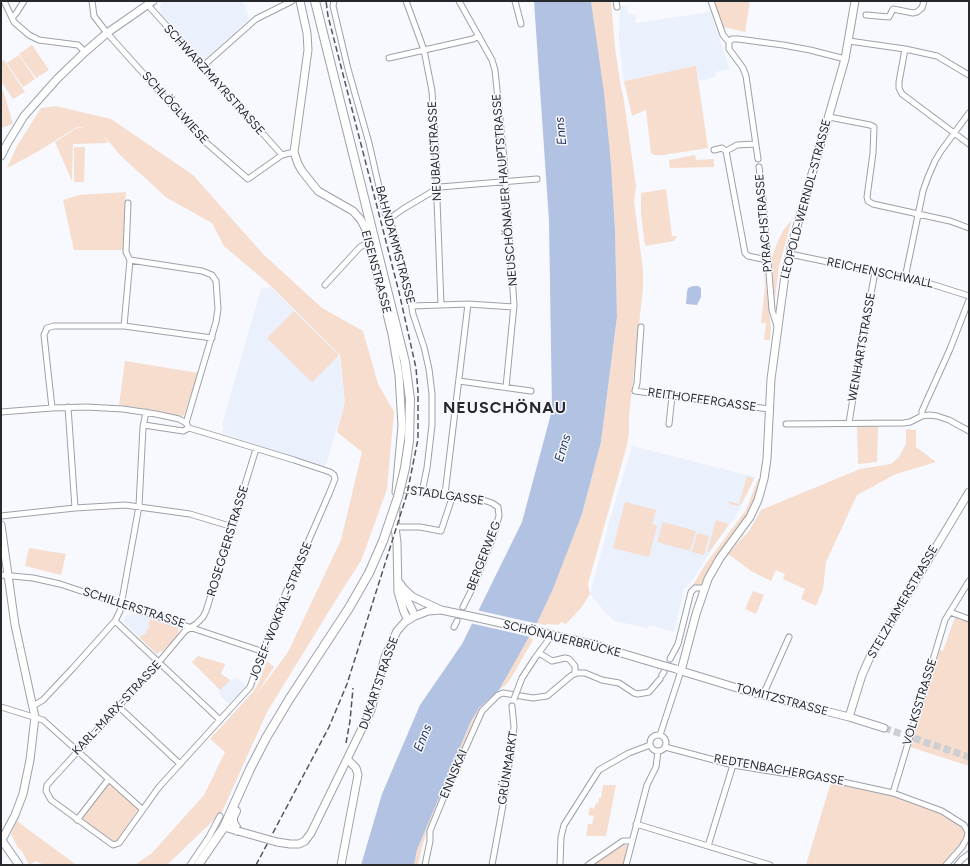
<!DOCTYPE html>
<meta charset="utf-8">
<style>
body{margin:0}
#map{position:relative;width:970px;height:866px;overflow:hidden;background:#f7f9fe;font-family:Figtree,sans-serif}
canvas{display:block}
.frame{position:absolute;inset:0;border:2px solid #26282b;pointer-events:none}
</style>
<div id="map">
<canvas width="970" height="866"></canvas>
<div class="frame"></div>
</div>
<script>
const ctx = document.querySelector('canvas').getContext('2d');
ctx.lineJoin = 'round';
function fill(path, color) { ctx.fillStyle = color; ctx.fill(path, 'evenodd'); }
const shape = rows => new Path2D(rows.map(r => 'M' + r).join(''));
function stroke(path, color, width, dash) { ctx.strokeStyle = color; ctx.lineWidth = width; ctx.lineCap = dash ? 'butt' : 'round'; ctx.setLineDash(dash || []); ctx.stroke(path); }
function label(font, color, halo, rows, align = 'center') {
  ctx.font = font + ' Figtree,sans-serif'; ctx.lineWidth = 3; ctx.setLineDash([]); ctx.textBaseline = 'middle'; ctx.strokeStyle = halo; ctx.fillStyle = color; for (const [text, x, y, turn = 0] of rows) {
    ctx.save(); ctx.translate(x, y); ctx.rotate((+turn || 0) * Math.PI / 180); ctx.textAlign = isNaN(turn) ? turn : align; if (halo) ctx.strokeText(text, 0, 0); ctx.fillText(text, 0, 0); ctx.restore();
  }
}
fill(shape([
 [163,1,242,1,250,18,204,60,162,15,160,7],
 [620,6,627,6,628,14,635,14,636,23,710,12,730,69,715,72,716,77,699,81,696,66,624,81,619,38],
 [271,287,339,355,345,402,325,467,222,433,224,426,222,425,261,289],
 [632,446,755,477,738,513,714,546,691,582,684,589,674,632,649,625,648,628,615,621,607,614,590,594,609,523],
 [137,614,176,627,178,628,178,635,162,652,161,651,157,654,124,622,124,618,127,615],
 [198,656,225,664,221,674,230,680,237,678,246,686,229,704,220,696,220,690,192,662]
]), '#eaf0fc');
fill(shape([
 [591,1,611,1,615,48,620,82,624,101,636,186,634,202,643,270,643,288,629,416,629,433,627,445,588,584,590,594,581,608,566,624,561,622,558,625,548,624,545,625,537,623,553,589,582,514,601,442,617,318,615,231,611,164],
 [714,1,750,1,745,32,723,27],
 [32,45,49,70,36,78,19,54],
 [19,55,35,79,23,87,7,63],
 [4,60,25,92,13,99,1,81,1,62],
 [696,66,708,148,663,155,654,155,651,153,646,110,632,116,624,81],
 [3,90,13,124,1,128,1,91],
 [56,106,111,119,193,175,263,254,322,308,363,331,378,384,394,412,387,489,361,561,342,590,267,712,222,812,167,865,135,865,152,853,204,795,225,752,210,739,253,692,259,682,267,661,274,667,254,698,288,652,341,540,362,452,337,432,345,402,340,355,271,286,224,246,212,223,167,198,121,156,103,135,108,143,73,144,72,181,55,142,77,128,86,127,77,127,37,152,7,168,17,146,41,108],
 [74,147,85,147,84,182,74,182],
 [695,155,696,160,714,159,714,167,670,168,669,160],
 [666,189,672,236,677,236,676,238,674,241,645,246,641,214,641,193],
 [126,192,123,250,74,250,63,200,79,195],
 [792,220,779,266,774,306,772,257,778,241,784,229],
 [764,266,771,328,770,340,764,340,766,323,761,323,765,287],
 [294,311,339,355,312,382,267,338],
 [125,361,199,373,184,415,182,416,154,410,119,405],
 [857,426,878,426,877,462,858,464],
 [906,429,916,430,916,447,936,462,896,474,857,495,826,562,823,589,816,606,801,599,805,589,783,579,785,574,776,570,771,581,751,571,728,554,749,531,761,510,860,469,891,464,899,457,906,444],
 [747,476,754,479,742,503,737,506,730,504,727,501,739,504],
 [758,479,761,479,752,506,745,520,715,560,701,585,693,585,705,565,746,510],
 [625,502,656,510,652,524,657,526,649,557,613,548],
 [716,520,729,524,709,552,707,552],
 [663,522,696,531,690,551,657,542],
 [697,533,709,536,704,555,692,552],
 [29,548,66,554,61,575,25,566],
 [753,591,764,595,756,614,745,609],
 [955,617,969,622,969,766,910,747,940,650,943,651],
 [150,619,178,628,178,635,162,652,161,651,157,654,139,637,147,633,146,631,150,627,148,625],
 [529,636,533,640,511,678,507,684,499,690],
 [198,656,225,664,221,674,230,680,220,690,192,662],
 [479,708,480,709,427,832,423,843,418,865,414,865,417,850,471,721],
 [831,782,898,795,938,811,959,824,965,833,965,838,957,851,943,865,806,865],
 [109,783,138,809,115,844,81,819],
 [603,785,616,785,606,836,586,836,588,824,592,824,594,816,588,815,590,807,594,809,596,803,598,804,599,798,601,798],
 [17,821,75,864,82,865,44,865,36,861,29,865,22,851,18,848,11,834],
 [623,844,626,845,628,849,623,865,591,865]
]), '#f6ddcd');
fill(shape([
 [534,1,591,1,604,93,611,164,615,231,617,317,601,442,582,514,553,589,538,621,499,690,479,708,471,721,417,850,414,865,361,865,382,794,420,705,462,644,522,522,552,410,549,221],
 [693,286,698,286,701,288,701,297,697,305,686,304,687,292,688,288]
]), '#b2c2e2');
fill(shape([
 [476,610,539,624,531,637,470,623]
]), '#f7f9fe');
stroke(shape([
 [884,728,969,757]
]), '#cdcfd4', 7, [7, 3.5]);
const street = shape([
 [4,1,14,22,29,35,39,40,78,45,85,52],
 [92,1,94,16,107,33,202,139,248,179,282,155,294,152],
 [334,1,333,6,348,69,369,143,385,213,392,227,410,296,413,314,424,347,429,369,432,394,432,425,427,468,422,492],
 [406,1,424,50,432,91,437,171,437,200,441,305],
 [459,1,492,60,495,70,504,159,514,305,506,387],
 [515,1,521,24],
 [616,1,617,7],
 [711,1,723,35,729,42,729,49,743,68,746,76,758,159],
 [147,4,282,155],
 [866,15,889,17,893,9,913,13,917,12,922,8,924,1],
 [12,18,17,12,24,1],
 [849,41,905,49,937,56,969,75],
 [729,42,732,39,738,39,783,45,810,50,845,59],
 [905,49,899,82,899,88,902,94,969,144],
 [389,58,473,39,479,36],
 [202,67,256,19,292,1],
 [829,117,870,125,874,127,873,153,867,197,868,201,873,204,950,221,969,228],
 [714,150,722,148,726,151,737,145,755,144],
 [726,151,745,253,748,256,767,260],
 [759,167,763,200,772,310,777,326],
 [389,219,403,209,440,187,537,179],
 [790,254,928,283,969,296],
 [130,260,202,271,212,275,216,281,218,309,216,322,186,423],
 [905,278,923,191,928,177,935,161,941,151,969,113],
 [325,285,360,247,369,242],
 [412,306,468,304,514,307],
 [124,326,130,260,126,252,128,203],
 [641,327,637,383,635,391,769,409],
 [459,381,531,391],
 [68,407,75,508],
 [52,408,44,335,47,328,54,326,124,326,212,338],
 [1,412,52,408,86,407,123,409,156,414,179,419,186,423,189,428,219,437,294,460,330,472,334,475,335,479,329,494,280,606,250,687,159,787,119,843,113,845,51,800,46,791,47,785,159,662,185,631,196,624,203,617,206,611,256,449],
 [922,416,922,411,950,349,969,300],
 [849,423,861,348,875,272],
 [669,424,672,396],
 [786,424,904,423,910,422,922,416,929,415,937,416,949,420,969,431],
 [144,425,183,431,189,428],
 [397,489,483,500,492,503,498,507,499,516,493,537,475,583,463,607],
 [445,494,468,304],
 [1,516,75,508,125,505,190,514,233,527],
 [395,527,420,527,441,531,453,495],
 [1,575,33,578,60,584,264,652],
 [950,612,969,619],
 [115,621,220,720],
 [454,627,457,621],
 [539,653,552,661,565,658,569,659,575,666,575,673],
 [535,658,549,639,551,634],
 [670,659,678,644,691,592,695,588,703,588],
 [662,675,664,672],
 [763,695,789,637],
 [33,706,43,700,73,668,115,621,120,611,139,506,143,427,146,412],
 [1,707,43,720,142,809],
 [119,707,180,764],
 [660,735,681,671],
 '650 743a8 8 0 1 1 16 0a8 8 0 1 1-16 0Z',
 [665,747,733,765,782,773,820,777,893,793,942,811,964,825,968,832],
 [893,793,945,620,969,581],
 [77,820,108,780],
 [636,824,770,865],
 [708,846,733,765],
 [190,865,209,837,220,816],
 [425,865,430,841,430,831,445,794,482,711,498,695,503,693,533,698,547,696,572,675,578,673,585,673,602,680,619,683,634,693,638,694,649,692,660,679],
 [492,865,505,794,514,727,512,706],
 [560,865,561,837,564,825,599,770,629,753,650,745],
 [588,865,623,841,632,841],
 [626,865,647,785,656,767,658,751],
 [946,865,962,847,967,838,968,832],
 [957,865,962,859,969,854]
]);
const secondary = shape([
 [300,1,307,33,308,50,294,152,298,164,302,171,318,191,353,211,361,220,366,230,392,334,399,375,402,426,396,492],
 [1,156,7,144,24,116,57,79,85,52,107,33,153,1],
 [396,508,395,527,397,543,398,592,404,612,408,620],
 [1,525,15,625,35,717,30,760,23,794,15,815,2,840],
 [398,581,404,589,413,597,439,609],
 [402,589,415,616],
 [479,618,591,644,658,664],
 [678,670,747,691,849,717,884,728],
 [681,671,696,614,708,579,720,558,750,517,758,500,764,479,767,459,771,379,785,275,792,244,845,59,855,1],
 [849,717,862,675,870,657,969,492],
 [224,827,238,831],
 [1,839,19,865],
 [277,842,290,844,299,844,305,841,311,833,371,710,385,657,397,631,405,622,415,616,428,611,441,610],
 [341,865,358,775,356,768,348,760]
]);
const primary = shape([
 [315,1,405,362,410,399,409,441],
 [236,811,233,817,233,822,238,831],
 [198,865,224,827,250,769,266,738,290,698,349,608,369,573]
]);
stroke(street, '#9da1a9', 7);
stroke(secondary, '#9da1a9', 9);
stroke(primary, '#9da1a9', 10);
stroke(street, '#fff', 5);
stroke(secondary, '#fff', 7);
stroke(primary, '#fff', 8);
stroke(shape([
 [346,743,350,721,353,688],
 [256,865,329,727,347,684,407,494,418,439,418,392,416,368,399,292,328,16,326,1]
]), '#545659', 1.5, [6, 3]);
const streetBridge = shape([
 [514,699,522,678,535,658]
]);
const secondaryBridge = shape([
 [441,610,479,618],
 [658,664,676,669],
 [238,831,277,842]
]);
const primaryBridge = shape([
 [369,573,383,541,398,497,405,468,409,441]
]);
stroke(streetBridge, '#9da1a9', 7, []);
stroke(secondaryBridge, '#9da1a9', 9, []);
stroke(primaryBridge, '#9da1a9', 10, []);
stroke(streetBridge, '#fff', 5);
stroke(secondaryBridge, '#fff', 7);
stroke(primaryBridge, '#fff', 8);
label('12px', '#26282b', '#f7f9fe', [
 ["SCHWARZMAYRSTRASSE",214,80,48],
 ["SCHLÖGLWIESE",175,108,48],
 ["NEUBAUSTRASSE",435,151,-93],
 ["NEUSCHÖNAUER HAUPTSTRASSE",505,190,-95],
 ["LEOPOLD-WERNDL-STRASSE",806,199,-75],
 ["PYRACHSTRASSE",764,223,-95],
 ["BAHNDAMMSTRASSE",395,245,75],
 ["EISENSTRASSE",376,272,75],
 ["REICHENSCHWALL",880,273,12],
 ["WENHARTSTRASSE",862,347,-80],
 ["REITHOFFERGASSE",702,400,8],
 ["STADLGASSE",447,496,8],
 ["ROSEGGERSTRASSE",228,541,-73],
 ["BERGERWEG",484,556,-69],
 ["STELZHAMERSTRASSE",903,602,-60],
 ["SCHILLERSTRASSE",134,608,18],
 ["JOSEF-WOKRAL-STRASSE",281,611,-68],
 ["SCHÖNAUERBRÜCKE",562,639,14],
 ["DUKARTSTRASSE",379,683,-71],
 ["TOMITZSTRASSE",782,700,15],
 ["VOLKSSTRASSE",920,702,-73],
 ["KARL-MARX-STRASSE",117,708,-47],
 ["GRÜNMARKT",508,768,-81],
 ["REDTENBACHERGASSE",779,770,10],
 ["ENNSKAI",454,774,-67]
]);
label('italic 13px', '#1e305b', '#f7f9fe', [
 ["Enns",561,131,-96],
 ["Enns",563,448,-73],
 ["Enns",423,738,-68]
]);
ctx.letterSpacing = '1px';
label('bold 16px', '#26282b', '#f7f9fe', [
 ["NEUSCHÖNAU",505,408]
]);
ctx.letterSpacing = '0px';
</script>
